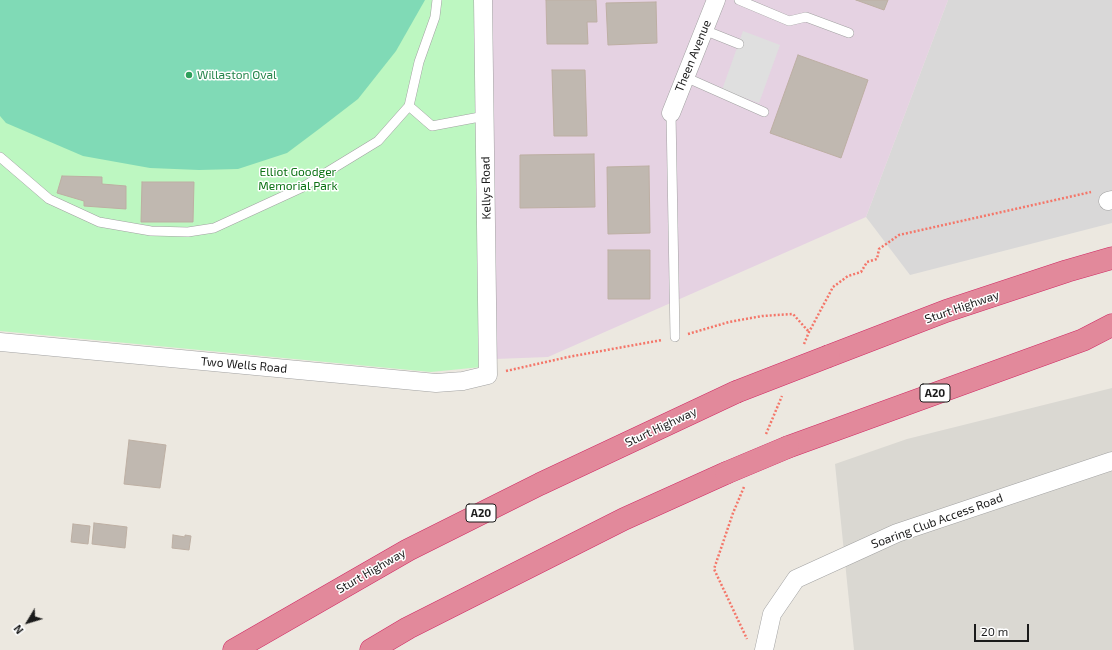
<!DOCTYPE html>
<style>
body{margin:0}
#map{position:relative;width:1112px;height:650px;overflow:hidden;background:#ece8e0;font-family:"Exo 2",sans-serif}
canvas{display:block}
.north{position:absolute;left:8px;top:602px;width:40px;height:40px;-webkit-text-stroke:3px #fff;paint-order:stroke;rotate:232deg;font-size:11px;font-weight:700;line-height:16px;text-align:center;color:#1b1b1b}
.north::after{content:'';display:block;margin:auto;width:14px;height:18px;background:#1b1b1b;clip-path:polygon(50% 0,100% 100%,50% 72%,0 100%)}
.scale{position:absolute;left:974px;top:624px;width:55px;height:18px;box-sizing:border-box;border:2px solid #1b1b1b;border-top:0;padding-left:5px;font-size:12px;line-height:14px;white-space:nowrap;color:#1b1b1b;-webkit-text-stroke:3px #fff;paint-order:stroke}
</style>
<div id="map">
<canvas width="1112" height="650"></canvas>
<div class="north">N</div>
<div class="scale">20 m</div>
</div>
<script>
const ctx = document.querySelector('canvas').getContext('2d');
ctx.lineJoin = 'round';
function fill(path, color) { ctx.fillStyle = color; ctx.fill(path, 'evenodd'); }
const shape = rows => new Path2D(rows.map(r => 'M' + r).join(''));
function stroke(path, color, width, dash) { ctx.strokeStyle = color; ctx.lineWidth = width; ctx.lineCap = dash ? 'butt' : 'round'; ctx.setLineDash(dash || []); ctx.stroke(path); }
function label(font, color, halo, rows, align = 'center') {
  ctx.font = font + ' "Exo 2",sans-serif'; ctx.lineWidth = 3; ctx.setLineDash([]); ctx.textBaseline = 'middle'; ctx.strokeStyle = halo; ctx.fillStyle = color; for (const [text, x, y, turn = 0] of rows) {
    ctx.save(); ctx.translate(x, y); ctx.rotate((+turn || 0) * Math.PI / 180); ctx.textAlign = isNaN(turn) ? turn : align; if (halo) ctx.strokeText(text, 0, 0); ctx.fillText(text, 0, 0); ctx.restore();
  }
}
fill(shape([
 [948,0,1112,0,1112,223,910,275,866,217]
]), '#d9d8d8');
fill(shape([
 [466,0,948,0,866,217,548,357,469,360]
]), '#e5d2e2');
fill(shape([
 [1112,388,1112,650,854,650,835,464,907,439]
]), '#dad8d2');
fill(shape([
 [0,0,475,0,481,367,431,372,0,331]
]), '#bdf7c1');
fill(shape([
 [0,0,425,0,396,51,358,99,319,129,287,153,238,169,199,170,150,168,83,156,6,123,0,116]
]), '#80dab6');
fill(shape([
 [743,31,780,45,759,103,722,90]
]), '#dfdfdf');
const building = shape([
 [546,0,596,0,597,22,587,22,588,44,547,44,546,0],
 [856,0,888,0,884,10,856,0],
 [656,2,657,43,608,45,606,3,656,2],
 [798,55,868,80,841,158,770,133,798,55],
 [552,70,585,70,587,136,554,136,552,70],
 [594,154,595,207,520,208,520,155,594,154],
 [649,166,650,233,608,234,607,167,649,166],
 [62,176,102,177,102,184,126,186,126,209,84,206,84,201,57,193,62,176],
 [142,182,194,182,193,222,141,222,142,182],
 [608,250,650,250,650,299,608,299,608,250],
 [129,440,166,445,160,488,124,484,129,440],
 [94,523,127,527,125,548,92,544,94,523],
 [73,524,90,526,88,544,71,542,73,524],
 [173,535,185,537,185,535,191,536,189,550,172,548,173,535]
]);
fill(building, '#c0b8b0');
stroke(building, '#bdafa3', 1);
const service = shape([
 [739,0,789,21,806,17,849,33],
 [704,30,739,44],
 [685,77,764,112],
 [409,106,432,126,485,116],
 [671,113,675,337],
 [0,157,49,199,99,222,151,231,188,232,214,228,301,188,378,141,409,106,419,62,435,17,437,0]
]);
const minor = shape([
 [671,113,716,0],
 [1108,201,1112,200],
 [0,342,436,383,463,381,488,375,483,0],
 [764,650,772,614,796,579,897,533,1112,461]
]);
const motorway = shape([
 [829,356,946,311,1067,271,1112,258],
 [788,447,1083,340,1112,325],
 [234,650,408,550,540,484,736,392],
 [371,650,408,628,624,519,726,473]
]);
stroke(service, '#a2a2a2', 10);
stroke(minor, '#a2a2a2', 19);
stroke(motorway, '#cf2963', 23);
stroke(shape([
 [688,334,729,322,762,316,793,314,809,332],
 [804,344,809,332,833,287,848,276,861,272,867,262,877,259,879,249,899,235,1091,192],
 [506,371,568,357,662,340],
 [766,434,782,396],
 [744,487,733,513,714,569,747,639]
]), '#f47669', 2.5, [2, 2]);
stroke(service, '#fff', 9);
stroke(minor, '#fff', 18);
stroke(motorway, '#e2899b', 22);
const motorwayBridge = shape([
 [736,392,829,356],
 [726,473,788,447]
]);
stroke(motorwayBridge, '#cf2963', 23, []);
stroke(motorwayBridge, '#e2899b', 22);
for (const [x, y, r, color] of [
 [189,75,4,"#2e9e5b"]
]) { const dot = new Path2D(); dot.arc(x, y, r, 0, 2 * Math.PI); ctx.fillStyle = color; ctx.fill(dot); stroke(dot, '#fff', 1.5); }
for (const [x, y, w] of [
 [935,393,30],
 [481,513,30]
]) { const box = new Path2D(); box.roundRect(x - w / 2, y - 9, w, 18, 3); ctx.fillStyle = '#fff'; ctx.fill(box); stroke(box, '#1b1b1b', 1); }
label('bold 11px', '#1b1b1b', null, [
 ["A20",935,393],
 ["A20",481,513]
]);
label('12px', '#1b1b1b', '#fff', [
 ["Theen Avenue",693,56,-68],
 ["Kellys Road",486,188,-91],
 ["Sturt Highway",962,307,-19],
 ["Two Wells Road",244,365,5],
 ["Sturt Highway",661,427,-25],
 ["Soaring Club Access Road",937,521,-20],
 ["Sturt Highway",371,571,-30]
]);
label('12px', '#27864d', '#fff', [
 ["Willaston Oval",197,75]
], 'left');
label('12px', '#0e7316', '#fff', [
 ["Elliot Goodger",298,172],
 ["Memorial Park",298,186]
]);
</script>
